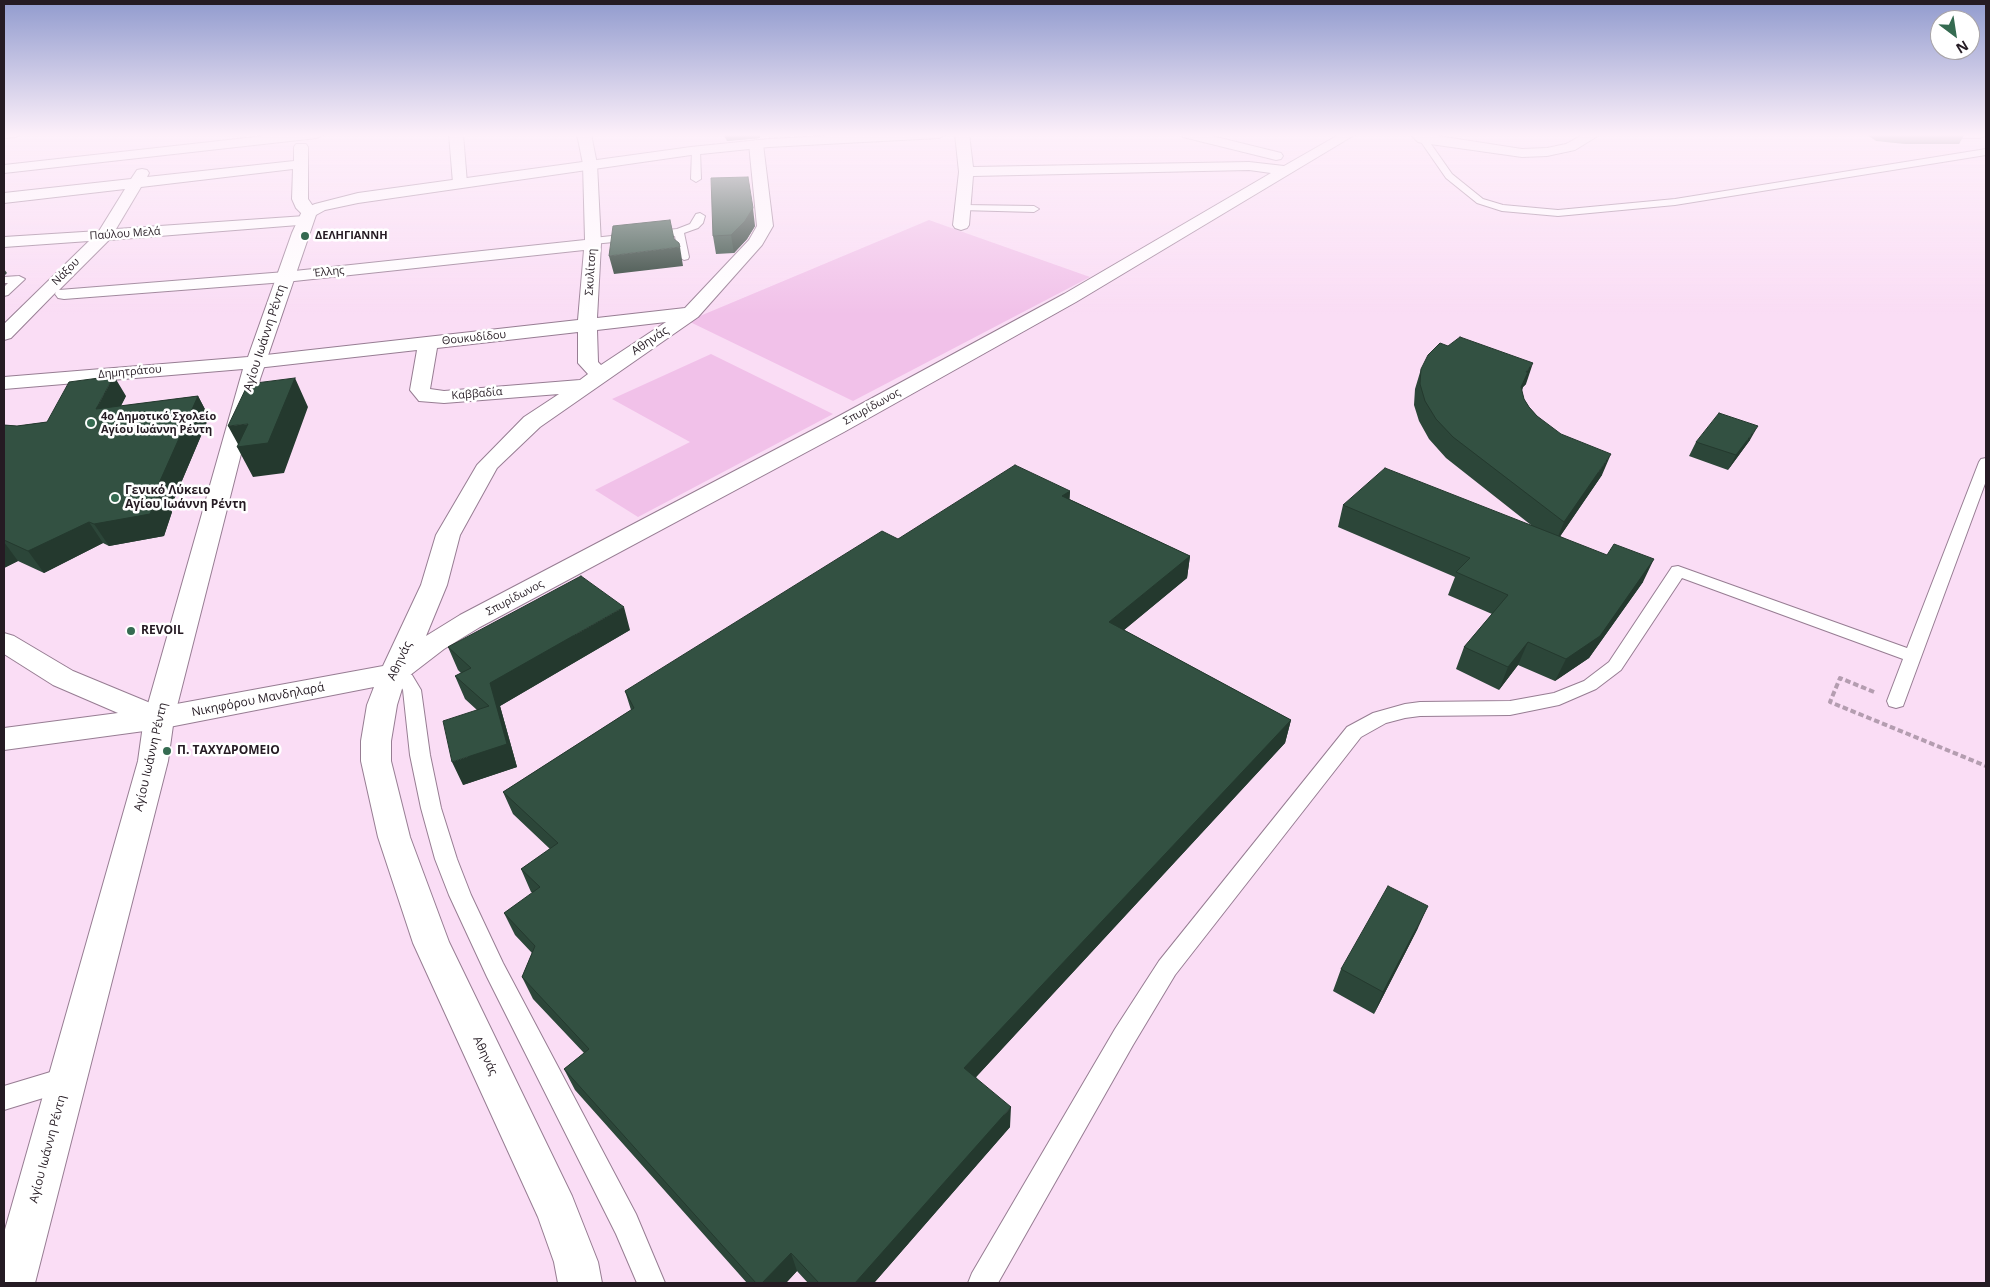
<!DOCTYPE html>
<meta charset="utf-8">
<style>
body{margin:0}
#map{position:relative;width:1990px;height:1287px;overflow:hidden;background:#faddf5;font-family:"Open Sans",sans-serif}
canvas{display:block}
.frame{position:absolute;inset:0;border:5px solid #251b23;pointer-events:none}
.north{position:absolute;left:1930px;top:10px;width:50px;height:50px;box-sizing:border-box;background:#fff;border:1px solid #a8a4a7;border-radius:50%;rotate:149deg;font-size:14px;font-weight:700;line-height:20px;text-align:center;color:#251b23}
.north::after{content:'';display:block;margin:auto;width:18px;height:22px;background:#356b51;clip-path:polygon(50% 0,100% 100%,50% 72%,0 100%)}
</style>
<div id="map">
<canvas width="1990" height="1287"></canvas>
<div class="frame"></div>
<div class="north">N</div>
</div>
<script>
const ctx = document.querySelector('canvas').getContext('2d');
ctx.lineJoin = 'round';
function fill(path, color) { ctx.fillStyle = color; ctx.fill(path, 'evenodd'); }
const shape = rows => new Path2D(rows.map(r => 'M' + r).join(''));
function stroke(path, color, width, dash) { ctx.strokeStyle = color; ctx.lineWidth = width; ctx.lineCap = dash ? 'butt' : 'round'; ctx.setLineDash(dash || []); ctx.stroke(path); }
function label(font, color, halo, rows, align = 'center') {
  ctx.font = font + ' "Open Sans",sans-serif'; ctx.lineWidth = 5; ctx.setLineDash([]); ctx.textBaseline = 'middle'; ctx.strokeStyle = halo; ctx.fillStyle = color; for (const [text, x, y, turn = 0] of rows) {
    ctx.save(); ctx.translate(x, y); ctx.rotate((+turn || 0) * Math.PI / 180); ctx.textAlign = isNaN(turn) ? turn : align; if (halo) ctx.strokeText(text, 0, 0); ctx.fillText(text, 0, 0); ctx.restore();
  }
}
fill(shape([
 [929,220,1090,277,853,401,688,321],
 [711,354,833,414,638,517,595,490,690,442,612,399]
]), '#f1c1e9');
const lane = shape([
 [4,134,20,134,16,137,4,138,4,134],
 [1423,136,1426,137,1452,174,1483,199,1503,205,1558,210,1675,199,1986,149,1986,155,1675,205,1558,216,1502,211,1477,203,1446,178,1419,139,1423,136],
 [696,147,700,150,701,179,696,182,691,179,692,150,696,147],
 [964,205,1034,206,1039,209,1034,212,961,210,961,206,964,205],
 [700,213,705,216,703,223,698,228,684,233,689,257,688,259,684,260,679,257,675,236,593,244,588,241,593,238,677,229,690,224,696,214,700,213],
 [19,276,25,279,23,281,8,295,4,296,4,287,8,283,4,283,4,277,19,276],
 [1986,458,1986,481,1903,706,1896,708,1889,706,1887,701,1903,659,1682,578,1621,670,1596,689,1559,705,1510,715,1420,716,1405,718,1386,723,1361,737,1175,975,1133,1045,998,1283,968,1283,972,1273,1115,1029,1159,961,1347,727,1373,713,1405,704,1420,702,1510,701,1554,693,1584,681,1609,662,1672,567,1678,566,1907,648,1979,462,1981,459,1986,458],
 [393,668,412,675,421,690,430,755,441,808,457,859,471,895,503,963,636,1214,665,1283,637,1283,616,1234,487,977,449,895,435,859,421,808,410,755,403,690,399,683,387,678,384,674,387,670,393,668],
 [67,1067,76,1070,80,1079,76,1088,4,1110,4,1086,67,1067]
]);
const street = shape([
 [282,134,324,134,317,138,4,173,4,165,282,134],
 [449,134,463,134,467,183,465,186,460,187,455,186,453,183,449,134],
 [577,134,591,134,597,164,601,244,597,318,685,308,749,240,757,226,749,144,756,140,763,144,773,226,762,245,698,317,540,427,497,468,460,535,447,585,426,636,460,615,828,422,1064,294,1271,173,1249,170,973,176,969,225,967,228,961,230,955,228,953,225,959,172,955,134,969,134,973,167,1249,162,1284,166,1340,134,1356,134,1076,302,844,432,480,627,444,649,405,679,397,705,391,741,391,761,410,837,449,942,572,1196,598,1262,602,1283,558,1283,554,1262,538,1217,413,943,378,837,361,761,361,741,367,705,374,687,159,729,4,750,4,728,118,713,53,685,4,654,4,633,14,636,73,671,160,707,383,666,421,585,436,535,477,465,524,417,559,394,444,403,419,401,410,390,417,350,257,368,250,366,247,362,250,358,257,356,578,320,584,250,285,282,64,299,58,298,55,294,56,292,11,338,4,340,4,324,89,241,4,247,4,237,99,231,125,189,4,203,4,193,131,179,137,170,142,169,147,170,149,173,147,177,294,161,294,147,296,144,306,144,308,147,308,199,317,212,315,215,303,215,296,208,292,199,293,169,141,187,116,229,305,216,311,218,313,221,311,224,109,240,59,290,285,272,585,240,583,164,577,134],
 [666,322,601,365,598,362,597,330,666,322],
 [578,332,578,363,588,374,580,380,444,391,430,389,437,348,578,332],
 [1181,134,1204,134,1281,153,1283,156,1281,159,1276,160,1183,137,1181,134],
 [1410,134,1425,134,1522,149,1547,148,1566,144,1584,134,1601,134,1575,150,1547,156,1522,157,1423,143,1418,142,1410,134],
 [1939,134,1986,134,1986,135,1980,138,1946,138,1939,134]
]);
const secondary = shape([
 [865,134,946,134,939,138,769,147,691,155,358,203,325,210,316,215,260,379,174,718,168,761,35,1283,4,1283,4,1233,138,761,144,718,243,369,4,389,4,377,248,357,292,233,303,209,315,204,358,193,691,147,769,139,865,134]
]);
stroke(lane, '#977d93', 2);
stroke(street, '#977d93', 2);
stroke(secondary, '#977d93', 2);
stroke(shape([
 [1874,692,1840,678,1830,702,1986,766]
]), '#b49db0', 4, [5.5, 3]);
fill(lane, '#fff');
fill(street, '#fff');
fill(secondary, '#fff');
fill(shape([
 [723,134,759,134,760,138,727,141],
 [1866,134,1965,134,1959,144,1905,144,1876,141],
 [755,226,747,239,734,253,716,254,713,236],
 [1421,369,1526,384,1523,387,1522,391,1524,399,1529,407,1537,416,1602,475,1560,536,1643,582,1589,658,1555,681,1518,665,1499,690,1456,669,1464,647,1492,614,1448,595,1455,577,1338,527,1343,505,1531,525,1446,458,1429,439,1419,421,1414,405,1415,389],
 [126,396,121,406,198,396,209,417,170,509,172,512,164,536,109,546,103,543,44,573,18,561,4,568,4,425,17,426,47,422],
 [1750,440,1728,470,1689,456,1696,442],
 [1070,491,1069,499,1190,556,1187,578,1124,630,1291,720,1285,743,976,1077,1010,1127,874,1283,808,1283,797,1271,786,1283,747,1283,575,1090,564,1069,584,1053,533,999,522,977,532,953,515,935,504,913,533,893,531,892,521,869,550,849,513,814,503,792,631,710,625,691,898,539],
 [630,630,500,706,517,767,463,785,477,710,465,699,455,676,461,673,458,670,448,647],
 [1418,928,1374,1014,1333,991,1341,969]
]), '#2c4639');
fill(shape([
 [726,134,759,134,760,138,727,141],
 [753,208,755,226,747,239,734,253,731,235],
 [680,247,683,266,614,274,609,256],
 [4,269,7,273,4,276],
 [1533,363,1526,384,1523,387,1514,407,1526,372],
 [114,376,126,396,108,429,96,409],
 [295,378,308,407,284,473,253,477,237,447,239,446,228,426,248,424],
 [198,396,209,417,170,509,172,512,164,536,109,546,94,524],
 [1758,426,1750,440,1728,470,1736,455],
 [1611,454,1602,475,1555,544,1564,522],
 [1070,491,1069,512,1062,496],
 [89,522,103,543,44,573,28,551],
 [4,542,18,561,4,568],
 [1190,556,1187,578,1107,644,1109,622],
 [1654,559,1643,582,1589,658,1555,681,1566,659],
 [624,607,630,630,500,706,517,767,463,785,452,762,507,744,490,683],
 [1528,642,1518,665,1499,690,1508,667],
 [1291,720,1285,743,965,1089,964,1068],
 [1428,906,1418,928,1374,1014,1383,992],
 [1011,1107,1010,1127,874,1283,855,1283],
 [791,1253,797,1271,786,1283,762,1283]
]), '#24392e');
const building = shape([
 [748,177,753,208,745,221,731,235,713,236,711,178,748,177],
 [670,220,674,239,679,243,680,247,609,256,613,226,670,220],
 [1460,337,1533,363,1526,372,1528,372,1521,387,1524,399,1529,407,1537,416,1561,434,1611,454,1564,522,1453,437,1436,419,1425,401,1420,384,1421,369,1428,355,1440,343,1448,346,1460,337],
 [114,376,96,409,198,396,156,490,159,491,150,514,94,524,89,522,28,551,4,540,4,425,17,426,47,422,69,382,114,376],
 [295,378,268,443,237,447,248,424,228,426,248,384,295,378],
 [1719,413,1758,426,1736,455,1696,442,1719,413],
 [1015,465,1070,491,1062,496,1190,556,1109,622,1291,720,964,1068,1011,1107,855,1283,819,1283,791,1253,762,1283,756,1283,564,1069,589,1049,522,977,535,946,504,913,540,887,521,869,558,843,503,792,634,708,625,691,882,531,898,539,1015,465],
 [1385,468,1607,555,1614,544,1654,559,1600,636,1566,659,1528,642,1508,667,1464,647,1508,595,1456,572,1470,558,1343,505,1385,468],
 [581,576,624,607,490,683,507,744,452,762,443,721,489,706,455,676,471,668,448,647,581,576],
 [1388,886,1428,906,1383,992,1341,969,1388,886]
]);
fill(building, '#335142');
stroke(building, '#24392e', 1);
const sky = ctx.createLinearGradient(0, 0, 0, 314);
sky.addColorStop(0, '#919bce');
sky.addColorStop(0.43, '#fdf0fa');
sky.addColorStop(1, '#fdf0fa00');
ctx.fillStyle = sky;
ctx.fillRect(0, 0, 1990, 314);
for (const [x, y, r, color] of [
 [305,236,5,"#356b51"],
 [91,423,5,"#356b51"],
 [115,498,5,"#356b51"],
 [131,631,5,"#356b51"],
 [167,751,5,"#356b51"]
]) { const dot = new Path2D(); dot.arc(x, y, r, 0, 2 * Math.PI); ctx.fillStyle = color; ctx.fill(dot); stroke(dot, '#fff', 2); }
label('11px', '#251b23', '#fff', [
 ["Παύλου Μελά",125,234,-4],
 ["Νάξου",66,272,-45],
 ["Έλλης",329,272,-6],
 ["Σκυλίτση",591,272,-86],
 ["Θουκυδίδου",474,338,-6],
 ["Δημητράτου",130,372,-5],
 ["Καββαδία",477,394,-5],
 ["Σπυρίδωνος",872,407,-29],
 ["Σπυρίδωνος",515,598,-28]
]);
label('bold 11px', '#251b23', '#fff', [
 ["ΔΕΛΗΓΙΑΝΝΗ",315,236],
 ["4ο Δημοτικό Σχολείο",101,417],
 ["Αγίου Ιωάννη Ρέντη",101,430]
], 'left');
label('12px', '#251b23', '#fff', [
 ["Αγίου Ιωάννη Ρέντη",265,338,-72],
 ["Αθηνάς",650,341,-34],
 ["Αθηνάς",400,661,-65],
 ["Νικηφόρου Μανδηλαρά",258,700,-11],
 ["Αγίου Ιωάννη Ρέντη",151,757,-77],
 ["Αθηνάς",485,1056,65],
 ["Αγίου Ιωάννη Ρέντη",48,1149,-75]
]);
label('bold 12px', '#251b23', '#fff', [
 ["Γενικό Λύκειο",125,491],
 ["Αγίου Ιωάννη Ρέντη",125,505],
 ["REVOIL",141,631],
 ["Π. ΤΑΧΥΔΡΟΜΕΙΟ",177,751]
], 'left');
</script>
